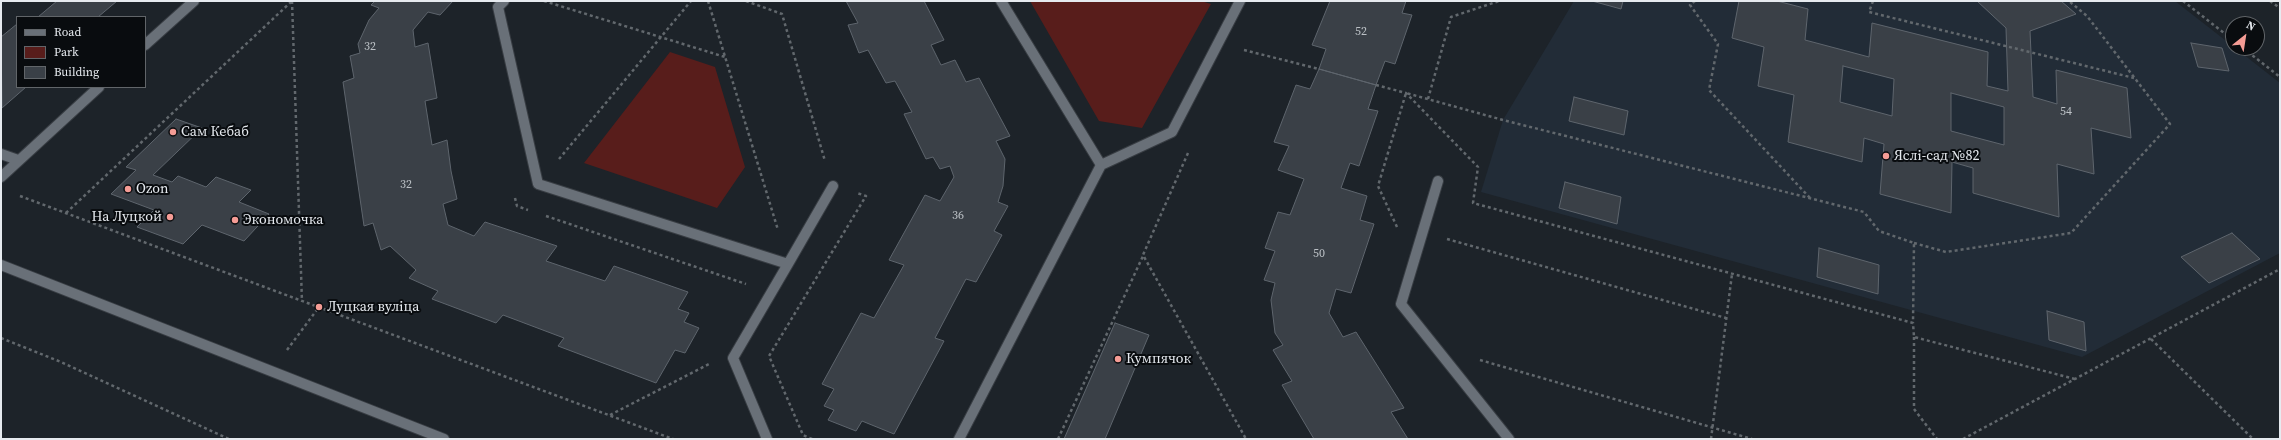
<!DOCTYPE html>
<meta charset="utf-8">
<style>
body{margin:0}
#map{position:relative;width:2281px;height:440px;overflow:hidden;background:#1d2329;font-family:"Source Serif 4",serif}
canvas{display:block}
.frame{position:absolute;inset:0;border:2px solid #e6eaef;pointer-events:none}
.legend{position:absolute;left:16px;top:16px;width:130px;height:72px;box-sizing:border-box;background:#090c0f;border:1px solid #616569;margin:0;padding:5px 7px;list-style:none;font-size:12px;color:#e6eaef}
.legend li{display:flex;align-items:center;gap:8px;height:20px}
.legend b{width:20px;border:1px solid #616569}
.north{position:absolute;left:2225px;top:16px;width:40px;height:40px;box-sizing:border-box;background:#090c0f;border:1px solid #616569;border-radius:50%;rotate:30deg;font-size:11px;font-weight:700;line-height:16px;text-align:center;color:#e6eaef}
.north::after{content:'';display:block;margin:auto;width:14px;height:18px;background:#f59c95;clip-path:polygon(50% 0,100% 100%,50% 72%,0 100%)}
</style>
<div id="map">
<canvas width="2281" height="440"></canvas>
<div class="frame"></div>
<ul class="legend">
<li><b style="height:5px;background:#697078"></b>Road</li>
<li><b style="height:11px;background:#581d1b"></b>Park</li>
<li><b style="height:11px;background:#3a4047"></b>Building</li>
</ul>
<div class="north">N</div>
</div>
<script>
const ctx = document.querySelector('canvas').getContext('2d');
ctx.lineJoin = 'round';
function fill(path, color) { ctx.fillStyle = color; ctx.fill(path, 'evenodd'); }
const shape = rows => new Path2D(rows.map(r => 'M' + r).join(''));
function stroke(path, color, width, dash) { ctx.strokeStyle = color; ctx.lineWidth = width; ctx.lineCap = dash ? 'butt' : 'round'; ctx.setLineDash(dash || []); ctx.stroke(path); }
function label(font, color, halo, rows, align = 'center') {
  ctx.font = font + ' "Source Serif 4",serif'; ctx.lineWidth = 4; ctx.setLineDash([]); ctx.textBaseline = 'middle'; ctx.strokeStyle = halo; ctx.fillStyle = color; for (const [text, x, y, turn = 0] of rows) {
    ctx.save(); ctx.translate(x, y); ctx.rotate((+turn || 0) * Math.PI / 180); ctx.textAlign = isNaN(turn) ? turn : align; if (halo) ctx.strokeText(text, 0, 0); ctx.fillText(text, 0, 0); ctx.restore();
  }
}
fill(shape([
 [1574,1,2175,1,2280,83,2280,253,2082,357,1481,192,1503,120]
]), '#222c37');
fill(shape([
 [1030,1,1201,1,1211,4,1142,128,1099,121],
 [670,52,715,67,745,167,717,208,584,163]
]), '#581d1b');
const building = shape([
 [57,1,117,1,98,17,38,17,57,1],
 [375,1,453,1,440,15,428,12,413,30,415,47,428,43,437,98,425,101,432,145,447,140,451,171,457,199,443,204,448,225,474,236,485,222,557,246,546,261,605,281,614,266,688,292,678,309,689,313,684,322,699,328,685,353,675,350,656,383,558,346,564,338,503,315,496,323,432,299,438,291,409,278,416,270,390,246,381,250,373,223,364,226,343,82,354,78,350,56,360,53,358,44,369,20,379,8,371,5,375,1],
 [846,1,924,1,944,40,931,45,941,65,955,60,966,82,979,78,1010,136,996,141,1005,159,1003,186,998,202,1008,206,994,231,1002,235,976,282,966,279,935,338,944,341,894,434,862,421,856,431,828,420,834,410,824,406,834,389,822,384,861,313,874,318,904,265,889,260,925,195,940,201,954,177,950,166,940,169,933,157,926,159,904,114,912,112,895,81,886,83,868,50,859,53,848,25,858,23,846,1],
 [1330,1,1406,1,1402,13,1412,15,1395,64,1385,61,1376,85,1319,69,1326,49,1312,45,1330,1],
 [1592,1,1623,1,1621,9,1592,1],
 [1739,1,1777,1,1808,9,1805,40,1869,57,1872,23,1988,52,1987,86,2008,91,2006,28,1977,1,2061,1,2076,14,2030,31,2033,97,2057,104,2056,70,2127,88,2131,138,2091,128,2094,174,2057,164,2059,217,1973,193,1973,168,1952,162,1951,213,1880,194,1884,144,1864,138,1862,162,1788,142,1794,95,1758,86,1764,47,1732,38,1739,1],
 [1843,66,1894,79,1892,116,1840,102,1843,66],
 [1951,93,2004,107,2004,145,1951,131,1951,93],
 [17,24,17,87,26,87,2,108,1,37,17,24],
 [2191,43,2222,48,2229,71,2198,67,2191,43],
 [1319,69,1376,85,1368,109,1378,111,1359,166,1350,163,1341,188,1367,196,1360,220,1374,224,1351,293,1336,289,1329,313,1343,337,1356,332,1404,408,1391,412,1408,439,1314,439,1282,385,1292,381,1273,350,1283,345,1275,333,1271,300,1275,283,1264,280,1275,251,1265,248,1278,212,1290,215,1304,179,1278,170,1289,146,1274,142,1296,85,1310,89,1319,69],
 [1574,97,1628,111,1624,135,1569,121,1574,97],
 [176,119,202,128,153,175,172,182,178,176,206,187,216,177,251,190,239,202,269,214,244,241,202,225,183,244,137,227,154,210,111,194,136,170,126,167,176,119],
 [1565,182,1621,197,1617,224,1559,208,1565,182],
 [2232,233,2260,259,2209,283,2181,257,2232,233],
 [1819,248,1879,265,1878,294,1817,277,1819,248],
 [2047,311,2084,322,2086,351,2049,340,2047,311],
 [1115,323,1149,335,1105,439,1064,439,1115,323]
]);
fill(building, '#3a4047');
stroke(building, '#5e656d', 1);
const lane = shape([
 [504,1,498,7,538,184,788,264,733,358,767,439],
 [1001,1,1101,165],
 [145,45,194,1],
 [1,154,18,160],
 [1,177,99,87],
 [1438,181,1401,304,1509,439],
 [788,264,833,186],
 [959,439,1101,165,1172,132,1240,1]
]);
const secondary = shape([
 [1,265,444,439]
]);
stroke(lane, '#383d43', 12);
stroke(secondary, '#383d43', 12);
stroke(shape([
 [292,1,302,302],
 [544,1,725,57],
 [708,1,778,230],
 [746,1,782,14,825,161],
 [1695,1,1690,5,1718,44,1709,90,1810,198],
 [1873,1,1869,12,2134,78],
 [2183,1,2233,40],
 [2270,1,2280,8],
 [2243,48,2280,77],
 [1244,50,1319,69],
 [1376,85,1406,93,1478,167,1473,203,1913,323,1914,337,2075,379],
 [1428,99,1451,17,1499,1],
 [1188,153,1143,255,1246,439],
 [559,159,691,1],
 [20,196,673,439],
 [515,198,517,206,528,210],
 [66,213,292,1],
 [546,216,746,284],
 [1397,227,1378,186,1406,93,1503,120,1864,212,1879,231,1914,243,1913,323],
 [1447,239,1726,318],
 [1914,243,1946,252,2071,233,2170,124,2087,16,2069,1],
 [1914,337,1914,409,1937,439],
 [1,338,61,362,229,439],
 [2151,339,2253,439],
 [287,350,319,307],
 [1480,360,1752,439],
 [610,415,709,364],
 [812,439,803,435,769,356,866,196,857,193],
 [1058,439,1143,256],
 [1711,439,1732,274],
 [1963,439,2280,269]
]), '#62686d', 2.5, [3, 3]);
stroke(lane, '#697078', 10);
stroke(secondary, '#697078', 10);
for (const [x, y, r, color] of [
 [173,132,4,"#f59c95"],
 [1886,156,4,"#f59c95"],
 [128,189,4,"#f59c95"],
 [170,217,4,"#f59c95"],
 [235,220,4,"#f59c95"],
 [319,307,4,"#f59c95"],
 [1118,359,4,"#f59c95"]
]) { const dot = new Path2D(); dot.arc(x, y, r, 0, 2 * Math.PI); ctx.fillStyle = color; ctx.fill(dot); stroke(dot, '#090c0f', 1.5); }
label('12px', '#bbc0c5', null, [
 ["52",1361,32],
 ["32",370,47],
 ["54",2066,112],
 ["32",406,185],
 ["36",958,216],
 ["50",1319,254]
]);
label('14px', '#e6eaef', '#090c0f', [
 ["Сам Кебаб",181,132],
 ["Яслі-сад №82",1894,156],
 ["Ozon",136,189],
 ["На Луцкой",162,217,"right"],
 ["Экономочка",243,220],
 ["Луцкая вуліца",327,307],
 ["Кумпячок",1126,359]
], 'left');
</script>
